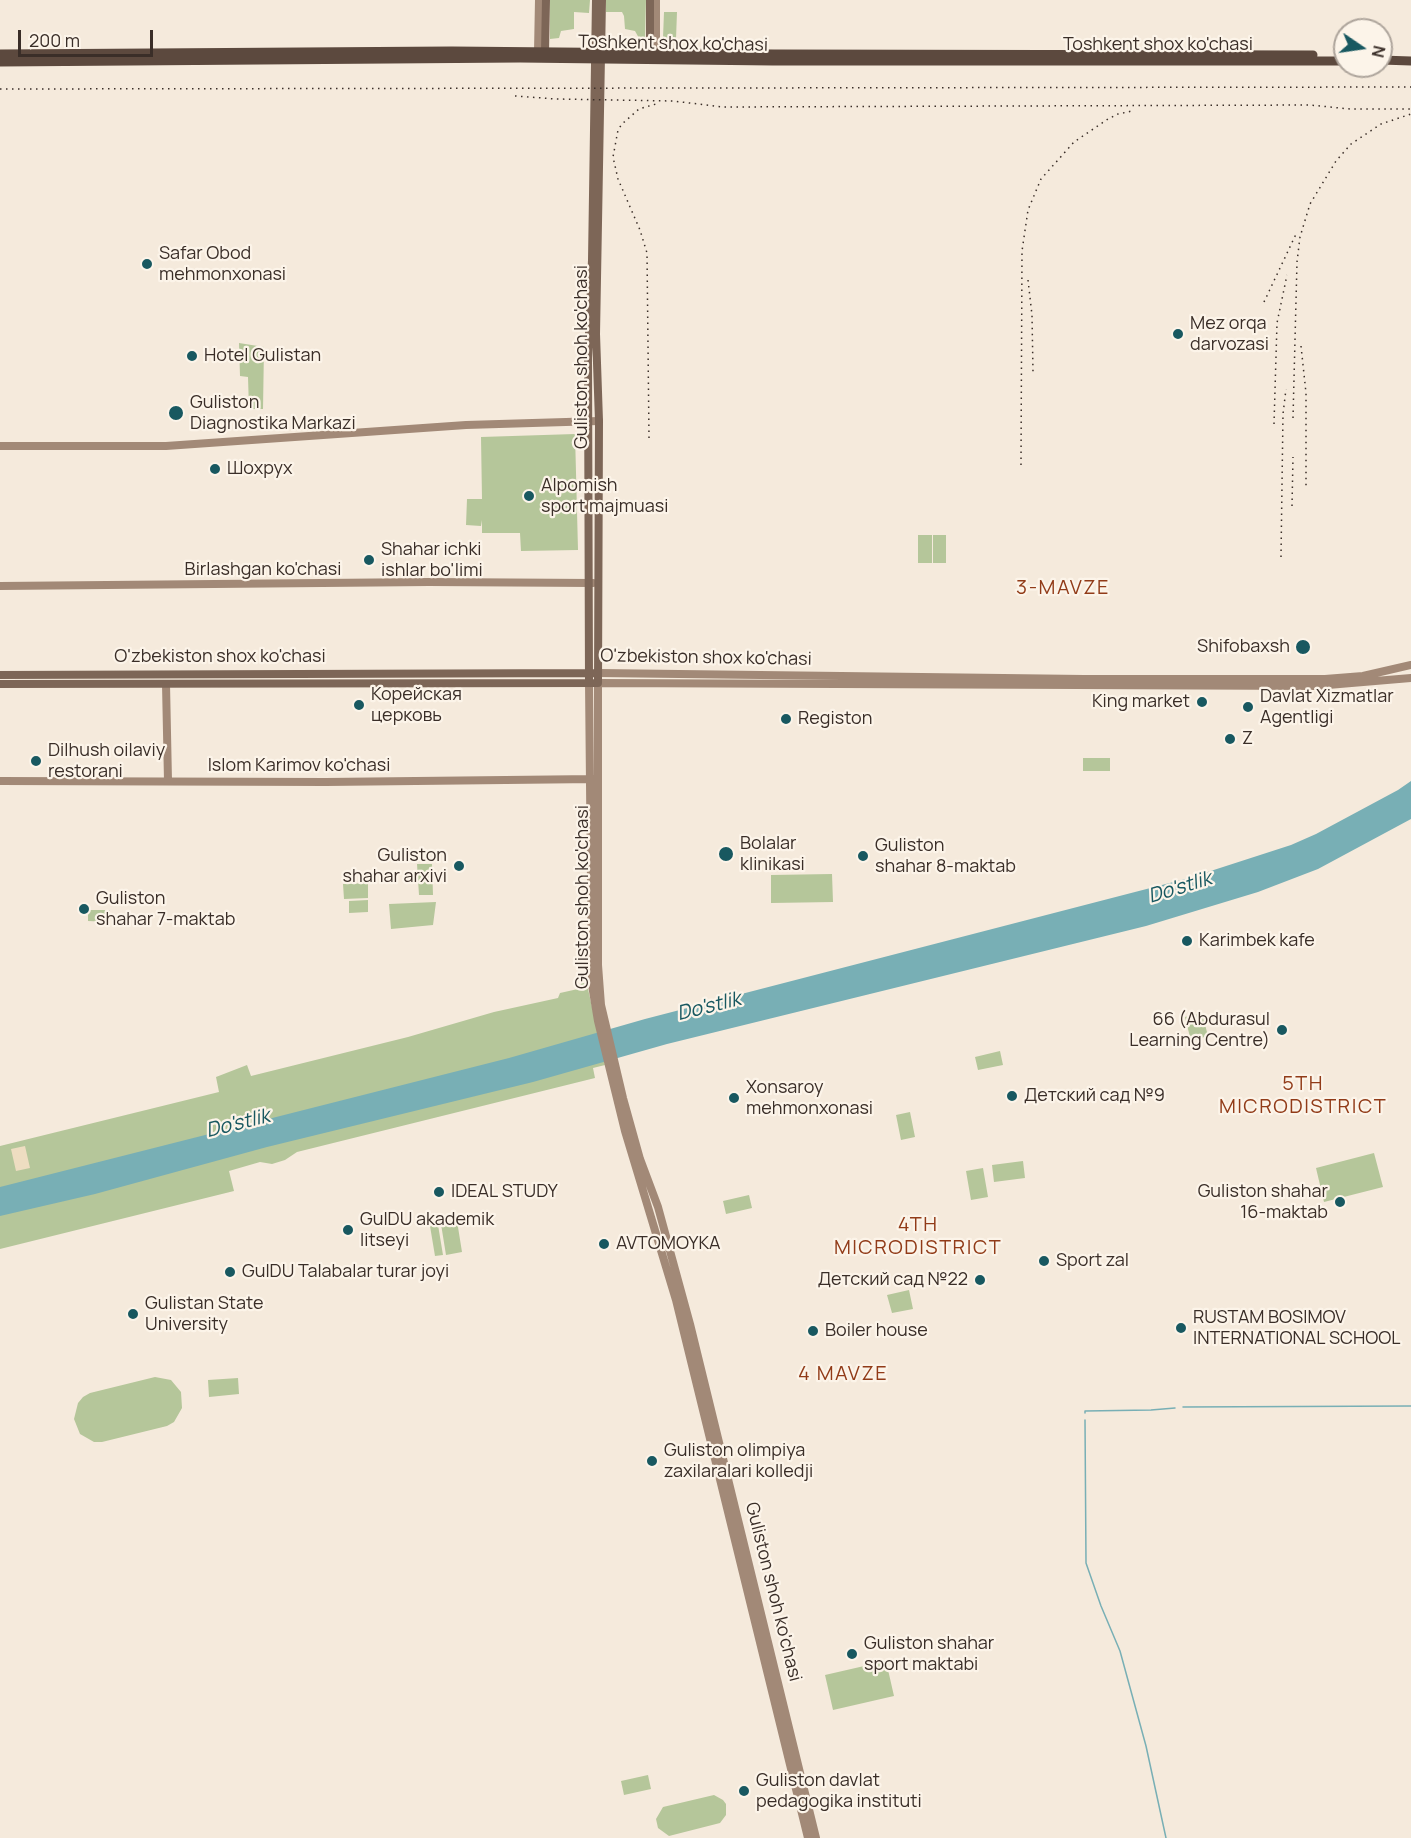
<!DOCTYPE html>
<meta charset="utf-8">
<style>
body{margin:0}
#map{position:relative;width:1411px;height:1838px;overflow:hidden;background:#f5eadc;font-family:Manrope,sans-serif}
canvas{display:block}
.north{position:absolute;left:1333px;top:18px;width:60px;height:60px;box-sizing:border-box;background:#fcf4e9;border:2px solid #aea59c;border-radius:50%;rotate:103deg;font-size:16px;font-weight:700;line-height:24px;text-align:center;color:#3a2e28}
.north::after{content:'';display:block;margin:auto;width:21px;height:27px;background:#185860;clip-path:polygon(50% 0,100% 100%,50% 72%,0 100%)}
.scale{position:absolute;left:18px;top:30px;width:135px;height:27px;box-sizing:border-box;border:3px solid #3a2e28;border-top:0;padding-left:8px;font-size:18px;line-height:21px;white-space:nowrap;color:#3a2e28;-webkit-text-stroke:4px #fcf4e9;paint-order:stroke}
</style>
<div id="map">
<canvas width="1411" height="1838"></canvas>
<div class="north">N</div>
<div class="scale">200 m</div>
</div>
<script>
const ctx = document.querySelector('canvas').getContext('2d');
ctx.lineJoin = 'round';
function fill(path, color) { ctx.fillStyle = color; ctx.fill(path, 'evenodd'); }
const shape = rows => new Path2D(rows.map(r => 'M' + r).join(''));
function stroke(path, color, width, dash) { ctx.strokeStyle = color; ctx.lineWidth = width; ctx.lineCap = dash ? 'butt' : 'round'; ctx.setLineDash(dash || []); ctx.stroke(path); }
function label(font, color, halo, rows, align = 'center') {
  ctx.font = font + ' Manrope,sans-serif'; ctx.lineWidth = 4.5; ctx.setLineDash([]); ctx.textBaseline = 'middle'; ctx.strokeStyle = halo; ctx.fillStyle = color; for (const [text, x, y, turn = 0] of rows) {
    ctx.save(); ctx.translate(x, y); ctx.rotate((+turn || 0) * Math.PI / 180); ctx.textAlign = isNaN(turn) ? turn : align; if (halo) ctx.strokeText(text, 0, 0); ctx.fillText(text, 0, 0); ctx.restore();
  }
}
fill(shape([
 [550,0,590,0,589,13,574,12,574,29,561,31,559,38,550,39],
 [606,0,646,0,645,39,640,40,635,31,625,29,624,16,622,12,606,12],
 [664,12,677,12,676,39,663,38],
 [239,343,264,347,263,409,249,409,248,377,240,376],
 [575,434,578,550,521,551,520,533,482,533,482,520,481,526,466,525,467,499,482,499,481,437],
 [918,535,932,535,932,563,918,563],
 [933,535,946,535,946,563,933,563],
 [1083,758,1110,758,1110,771,1083,771],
 [417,864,432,864,433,895,419,895],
 [832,874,833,902,771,903,771,875],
 [368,883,368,898,344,899,343,884],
 [368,900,368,912,349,913,349,901],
 [436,902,433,925,391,929,389,904],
 [88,910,110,910,110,922,88,921],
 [583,981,588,989,605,1065,593,1068,595,1078,297,1152,285,1160,272,1164,260,1162,229,1171,234,1191,0,1249,0,1146,219,1092,216,1077,247,1065,251,1076,408,1037,494,1012,558,998,560,993,578,989],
 [1202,1013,1208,1036,1191,1041,1185,1017],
 [1000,1051,1003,1065,978,1070,975,1057],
 [910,1112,915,1137,901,1140,896,1115],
 [1374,1153,1383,1187,1324,1202,1316,1168],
 [1023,1161,1025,1178,994,1182,992,1165],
 [983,1168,988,1197,971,1200,966,1171],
 [749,1195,752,1208,726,1214,723,1201],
 [457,1221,462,1252,446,1255,441,1224],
 [438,1225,443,1255,435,1256,430,1226],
 [909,1290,913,1309,892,1313,887,1295],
 [155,1377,171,1380,181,1392,182,1408,174,1422,167,1426,102,1442,94,1442,80,1434,74,1419,78,1403,83,1397,90,1393],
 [238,1378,239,1394,209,1397,208,1380],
 [886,1661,894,1696,833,1710,825,1675],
 [648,1775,651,1789,624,1795,621,1781],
 [714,1795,723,1800,726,1804,726,1815,720,1823,669,1836,658,1828,656,1819,663,1807]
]), '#b5c69a');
fill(shape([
 [25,1146,30,1168,16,1171,11,1149]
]), '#eeddc1');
fill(shape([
 [1411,781,1411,819,1318,869,1258,892,1146,926,667,1044,533,1082,267,1147,95,1194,0,1216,0,1187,509,1058,645,1019,1189,878,1291,845,1316,834,1398,790]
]), '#78afb5');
stroke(shape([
 [1183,1407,1411,1406],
 [1085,1413,1085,1411,1151,1410,1175,1408],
 [1085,1420,1086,1563,1101,1606,1120,1651,1146,1746,1166,1838]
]), '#78afb5', 1.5);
stroke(shape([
 [538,52,539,0],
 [656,58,656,0],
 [0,446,166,446,466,425,599,421],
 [0,586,429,582,593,583],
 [598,673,1084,679,1325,679,1363,676,1411,665],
 [589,683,592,985,598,1021,625,1131,676,1300,808,1838],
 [166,684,168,781],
 [0,781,326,782,595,779],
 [816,1838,690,1324,658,1207,640,1159,623,1098,601,1005,598,965,598,683,1316,686,1411,678]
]), '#a28977', 8);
stroke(shape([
 [545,52,546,0],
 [650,60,650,0],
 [0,675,595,673],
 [589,683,588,358,592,260,596,0],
 [0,684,598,683,599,421,596,334,602,0]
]), '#7d6657', 8);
stroke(shape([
 [0,54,452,51,774,54,1313,55],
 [1381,60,1411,61],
 [0,62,520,58,773,61,1345,61]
]), '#5c493e', 9);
stroke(shape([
 [0,89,1411,87],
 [515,96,556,99,673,101,723,107,1310,105,1350,109,1411,109],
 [1028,280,1032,315,1033,372],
 [1264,302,1297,232],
 [1301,346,1306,393,1306,487],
 [1293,418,1297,262,1300,237,1310,204,1336,161,1351,144,1381,124,1411,114],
 [1274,424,1277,323,1287,275],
 [649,438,647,253,640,230,618,179,613,157,618,130,622,124,639,109,656,104],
 [1021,465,1022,251,1028,210,1041,179,1074,142,1108,119,1118,114,1132,111],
 [1292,506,1293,457],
 [1281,557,1283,414,1286,389]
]), '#3a2e28', 1.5, [1.5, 4.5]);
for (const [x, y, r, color] of [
 [147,264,6,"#185860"],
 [1178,334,6,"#185860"],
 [192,356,6,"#185860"],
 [176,413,8,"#185860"],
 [215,469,6,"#185860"],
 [529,496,6,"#185860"],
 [369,560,6,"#185860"],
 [1303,647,8,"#185860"],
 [1202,702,6,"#185860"],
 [359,705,6,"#185860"],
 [1248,707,6,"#185860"],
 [786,719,6,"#185860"],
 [1230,739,6,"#185860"],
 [36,761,6,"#185860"],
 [726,854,8,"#185860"],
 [863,856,6,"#185860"],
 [459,866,6,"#185860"],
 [84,909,6,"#185860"],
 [1187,941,6,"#185860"],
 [1282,1030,6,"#185860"],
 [1012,1096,6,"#185860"],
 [734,1098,6,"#185860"],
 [439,1192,6,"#185860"],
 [1340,1202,6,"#185860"],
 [348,1230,6,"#185860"],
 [604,1244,6,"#185860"],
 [1044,1261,6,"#185860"],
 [230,1272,6,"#185860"],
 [980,1280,6,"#185860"],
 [133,1314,6,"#185860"],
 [1181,1328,6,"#185860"],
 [813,1331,6,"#185860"],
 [652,1461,6,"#185860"],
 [852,1654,6,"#185860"],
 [744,1791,6,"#185860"]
]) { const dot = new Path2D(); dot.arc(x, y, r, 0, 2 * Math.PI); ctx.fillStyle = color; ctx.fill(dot); stroke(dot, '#fcf4e9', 2); }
label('18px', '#3a2e28', '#fcf4e9', [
 ["Toshkent shox ko'chasi",673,44,1],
 ["Toshkent shox ko'chasi",1158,45],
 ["Guliston shoh ko'chasi",582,357,-90],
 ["Birlashgan ko'chasi",263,570],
 ["O'zbekiston shox ko'chasi",220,657],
 ["O'zbekiston shox ko'chasi",706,658,1],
 ["Islom Karimov ko'chasi",299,766],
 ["Guliston shoh ko'chasi",583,897,-90],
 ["Guliston shoh ko'chasi",773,1592,76]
]);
label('18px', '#3a2e28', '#fcf4e9', [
 ["Safar Obod",159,254],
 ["mehmonxonasi",159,275],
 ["Mez orqa",1190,324],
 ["darvozasi",1190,345],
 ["Hotel Gulistan",204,356],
 ["Guliston",190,403],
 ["Diagnostika Markazi",190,424],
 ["Шохрух",227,469],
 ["Alpomish",541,486],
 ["sport majmuasi",541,507],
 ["Shahar ichki",381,550],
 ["ishlar bo'limi",381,571],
 ["Shifobaxsh",1290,647,"right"],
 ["Корейская",371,695],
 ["церковь",371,716],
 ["Davlat Xizmatlar",1260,697],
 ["Agentligi",1260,718],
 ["King market",1190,702,"right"],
 ["Registon",798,719],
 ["Z",1242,739],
 ["Dilhush oilaviy",48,751],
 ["restorani",48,772],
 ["Bolalar",740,844],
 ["klinikasi",740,865],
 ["Guliston",875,846],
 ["shahar 8-maktab",875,867],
 ["Guliston",447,856,"right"],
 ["shahar arxivi",447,877,"right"],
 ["Guliston",96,899],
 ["shahar 7-maktab",96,920],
 ["Karimbek kafe",1199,941],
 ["66 (Abdurasul",1270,1020,"right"],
 ["Learning Centre)",1270,1041,"right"],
 ["Xonsaroy",746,1088],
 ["mehmonxonasi",746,1109],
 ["Детский сад №9",1024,1096],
 ["IDEAL STUDY",451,1192],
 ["Guliston shahar",1328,1192,"right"],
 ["16-maktab",1328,1213,"right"],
 ["GulDU akademik",360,1220],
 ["litseyi",360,1241],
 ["AVTOMOYKA",616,1244],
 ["Sport zal",1056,1261],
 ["GulDU Talabalar turar joyi",242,1272],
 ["Детский сад №22",968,1280,"right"],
 ["Gulistan State",145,1304],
 ["University",145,1325],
 ["RUSTAM BOSIMOV",1193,1318],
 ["INTERNATIONAL SCHOOL",1193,1339],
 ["Boiler house",825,1331],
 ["Guliston olimpiya",664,1451],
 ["zaxilaralari kolledji",664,1472],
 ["Guliston shahar",864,1644],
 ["sport maktabi",864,1665],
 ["Guliston davlat",756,1781],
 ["pedagogika instituti",756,1802]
], 'left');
ctx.letterSpacing = '1.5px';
label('20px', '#913b18', '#fcf4e9', [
 ["3-MAVZE",1063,588],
 ["5TH",1303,1084],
 ["MICRODISTRICT",1303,1107],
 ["4TH",918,1225],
 ["MICRODISTRICT",918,1248],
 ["4 MAVZE",843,1374]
]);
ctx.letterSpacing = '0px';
label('italic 20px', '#185860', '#fcf4e9', [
 ["Do'stlik",1180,888,-17],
 ["Do'stlik",709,1007,-14],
 ["Do'stlik",238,1124,-14]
]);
</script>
